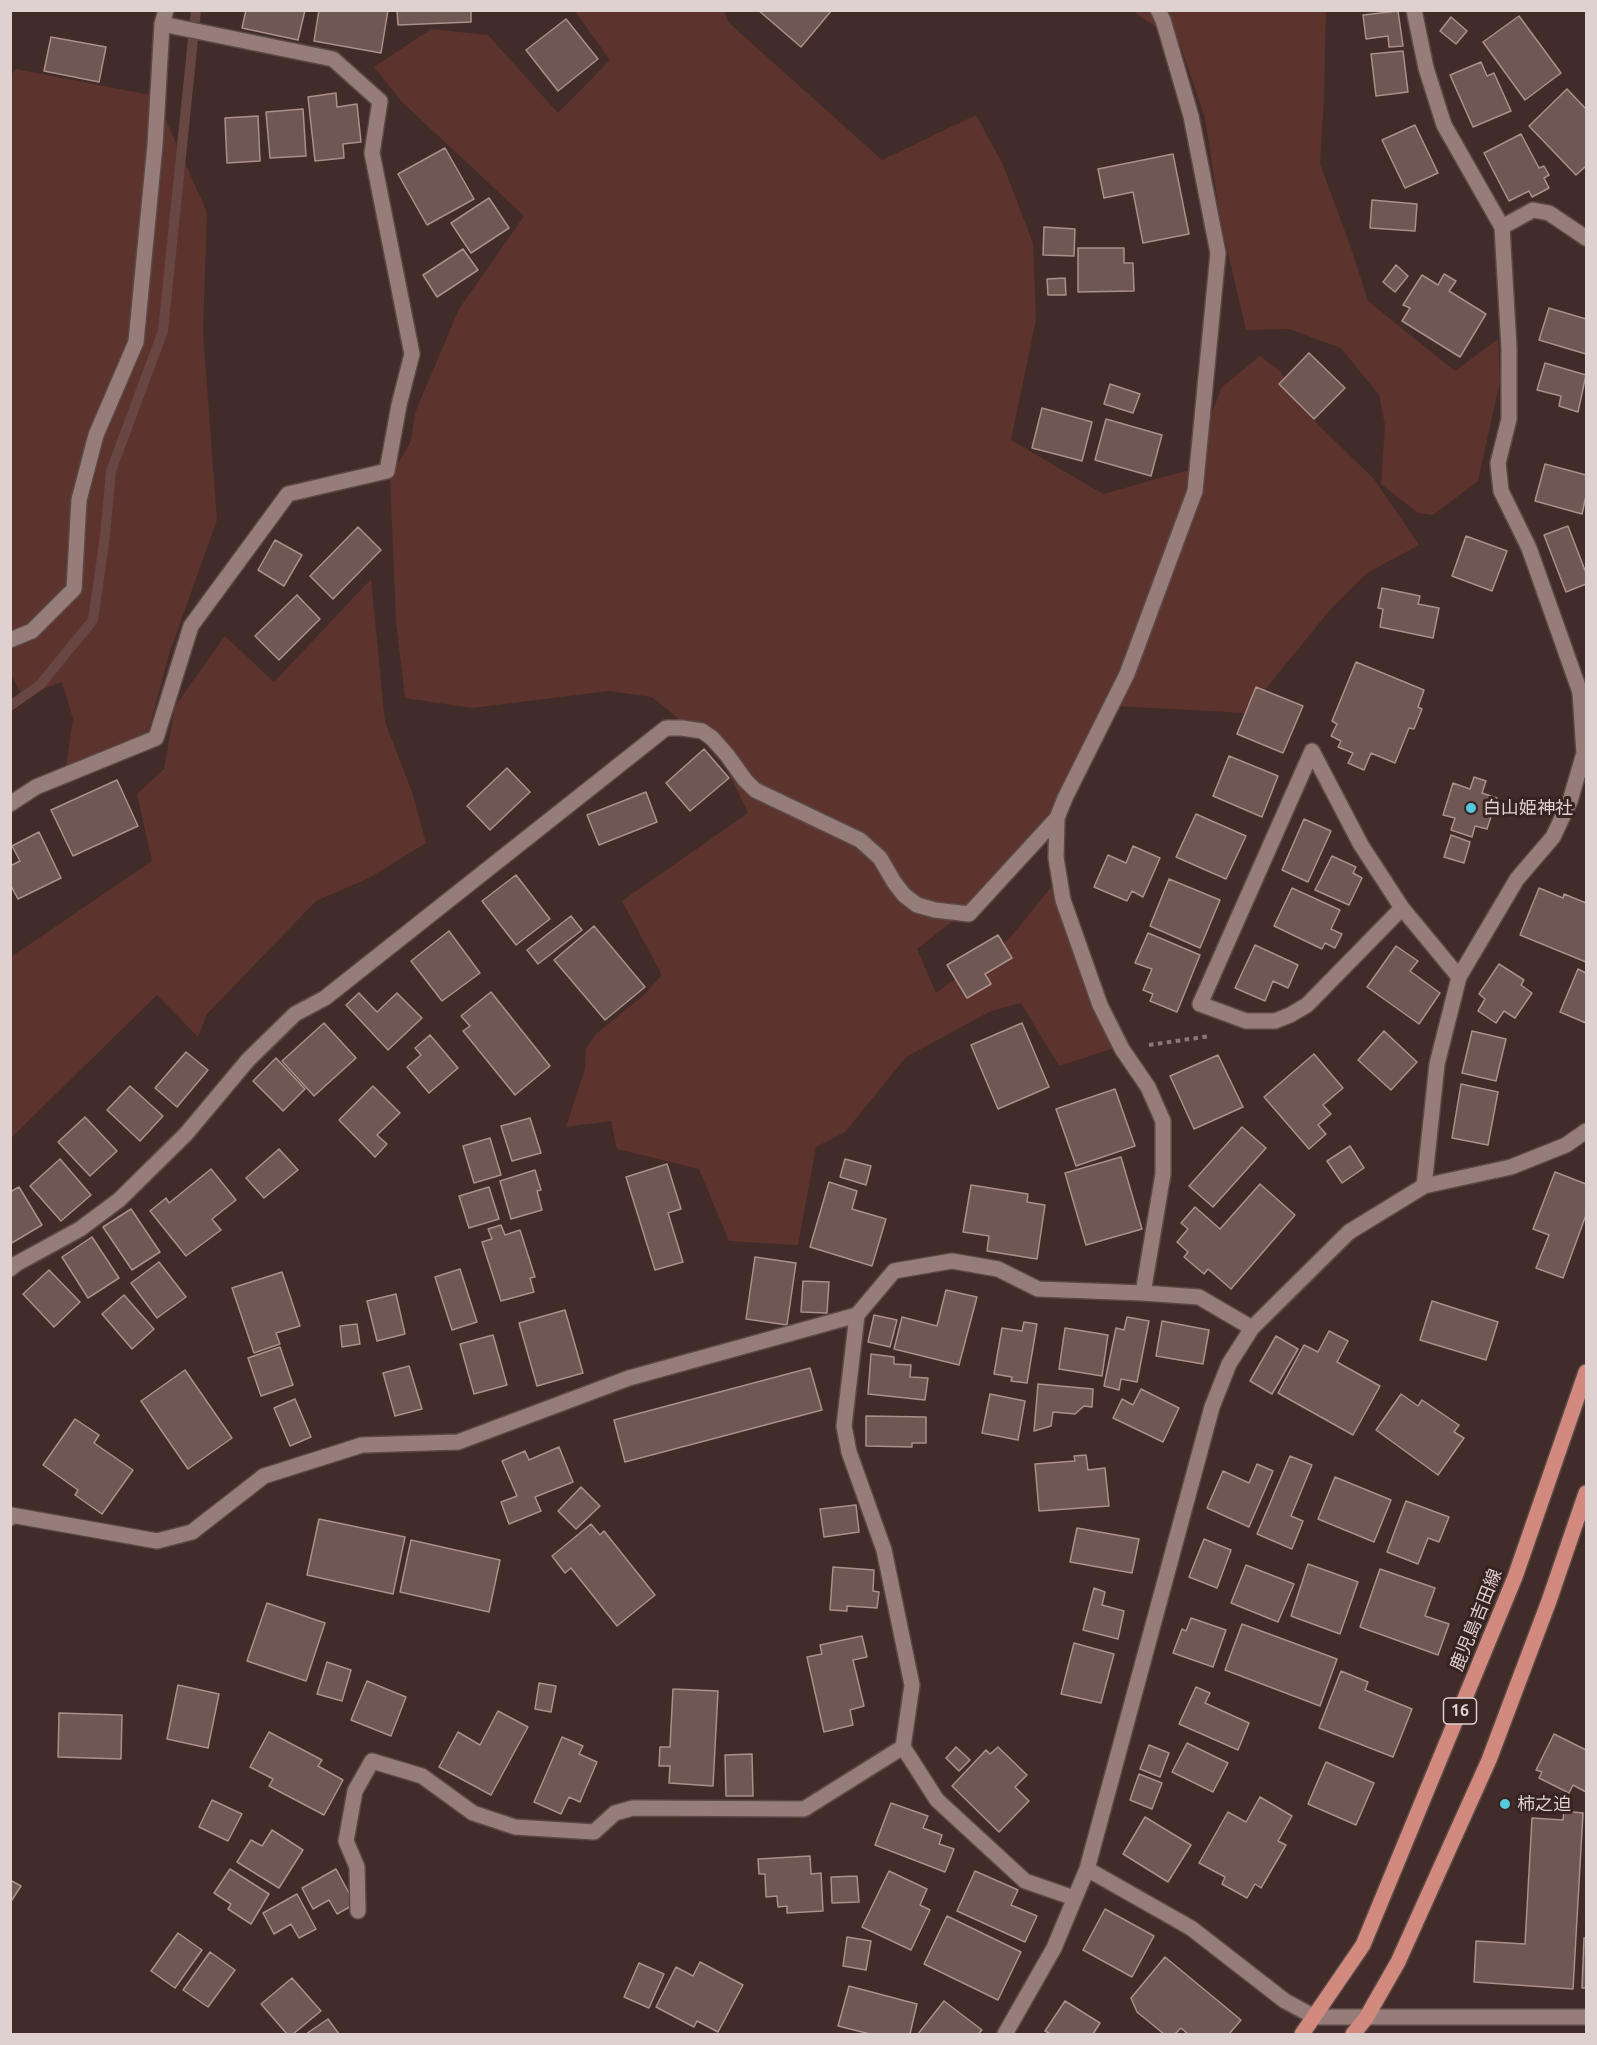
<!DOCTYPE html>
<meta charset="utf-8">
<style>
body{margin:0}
#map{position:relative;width:1597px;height:2045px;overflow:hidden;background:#422c29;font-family:Ubuntu,sans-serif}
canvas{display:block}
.frame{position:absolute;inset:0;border:12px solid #dfd1cf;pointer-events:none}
</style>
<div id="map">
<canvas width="1597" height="2045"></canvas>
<div class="frame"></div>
</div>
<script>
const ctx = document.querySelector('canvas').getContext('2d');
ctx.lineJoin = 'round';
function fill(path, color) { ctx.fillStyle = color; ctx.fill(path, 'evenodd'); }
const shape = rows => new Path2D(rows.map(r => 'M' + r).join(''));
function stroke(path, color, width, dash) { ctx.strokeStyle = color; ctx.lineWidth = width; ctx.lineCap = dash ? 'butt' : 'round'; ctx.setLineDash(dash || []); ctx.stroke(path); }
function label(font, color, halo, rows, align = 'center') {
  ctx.font = font + ' Ubuntu,"Noto Sans JP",sans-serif'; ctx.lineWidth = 6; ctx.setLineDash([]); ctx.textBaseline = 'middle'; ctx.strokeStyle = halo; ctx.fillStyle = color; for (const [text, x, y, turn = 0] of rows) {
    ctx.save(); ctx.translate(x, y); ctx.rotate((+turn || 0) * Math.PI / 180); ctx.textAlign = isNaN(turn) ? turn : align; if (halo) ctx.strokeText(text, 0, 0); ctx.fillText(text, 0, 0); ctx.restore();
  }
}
fill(shape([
 [575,11,724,11,728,22,882,160,976,115,1003,165,1033,243,1036,320,1011,440,1103,494,1189,470,1222,387,1260,356,1281,372,1299,406,1374,479,1419,545,1367,573,1330,610,1246,713,1115,706,1094,755,1014,873,917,949,936,993,1009,939,1061,875,1117,1047,1059,1066,1021,1003,991,1011,906,1057,845,1132,816,1147,798,1245,729,1241,699,1169,617,1149,611,1121,566,1127,585,1069,586,1048,597,1033,644,995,662,975,622,901,748,813,718,751,652,697,609,691,472,708,405,698,396,621,390,477,411,441,415,413,459,309,524,216,402,102,374,67,431,29,488,35,558,113,610,60],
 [1136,11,1326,11,1324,99,1320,164,1351,248,1368,301,1455,371,1498,339,1500,381,1478,481,1433,515,1418,513,1381,484,1385,425,1379,395,1341,348,1289,329,1246,330,1221,223,1205,118,1180,44,1137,14],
 [16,69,155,96,207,212,203,333,217,520,169,654,148,733,110,759,65,773,73,719,62,682,22,696,11,674,10,76],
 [371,579,385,722,412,792,426,843,369,878,316,901,207,1014,198,1037,157,995,11,1138,11,957,152,861,137,794,164,769,175,706,225,636,274,682]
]), '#5c332d');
stroke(shape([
 [10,706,40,685,93,620,105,536,111,471,163,331,196,10]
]), '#674643', 10);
const building = shape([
 [246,10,305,10,298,40,242,28,246,10],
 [319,10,388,10,381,53,314,41,319,10],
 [397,10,471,10,471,22,398,25,397,10],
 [758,10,832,10,801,47,758,10],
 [1398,11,1403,46,1389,47,1388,36,1366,39,1363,15,1398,11],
 [1519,16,1561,73,1525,100,1483,42,1519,16],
 [1451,17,1467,31,1456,44,1440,31,1451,17],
 [566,19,598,59,558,91,526,50,566,19],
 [51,37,106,47,99,82,44,71,51,37],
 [1403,51,1408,92,1376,96,1371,54,1403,51],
 [1481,62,1487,76,1494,73,1511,111,1473,127,1450,75,1481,62],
 [1567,89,1586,109,1586,166,1576,175,1529,126,1567,89],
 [336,93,337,107,357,104,361,142,343,144,344,158,315,161,308,97,336,93],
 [303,109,306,156,270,158,266,112,303,109],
 [258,116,260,161,227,163,225,118,258,116],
 [1415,125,1438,173,1405,188,1382,140,1415,125],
 [1521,134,1539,168,1544,166,1549,175,1544,178,1549,188,1532,197,1529,191,1509,201,1484,153,1521,134],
 [445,148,474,199,427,225,398,174,445,148],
 [1173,154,1189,234,1143,243,1133,192,1104,198,1098,169,1173,154],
 [489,198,509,228,471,253,451,223,489,198],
 [1372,200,1417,204,1415,231,1370,228,1372,200],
 [1044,227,1075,229,1074,256,1043,255,1044,227],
 [1078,248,1124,248,1124,263,1133,263,1134,291,1078,292,1078,248],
 [463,249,478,270,437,297,423,275,463,249],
 [1396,265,1408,276,1395,292,1383,282,1396,265],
 [1444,274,1456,281,1449,291,1486,314,1460,357,1402,321,1410,308,1403,305,1422,275,1438,285,1444,274],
 [1065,278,1066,295,1048,295,1047,279,1065,278],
 [1549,308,1586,319,1586,354,1539,340,1549,308],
 [1309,353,1345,388,1314,419,1279,384,1309,353],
 [1545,363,1586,375,1578,412,1559,406,1561,396,1537,390,1545,363],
 [1110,384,1140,394,1133,413,1104,404,1110,384],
 [1042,408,1092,422,1082,461,1032,448,1042,408],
 [1106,419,1162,435,1151,476,1095,460,1106,419],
 [1545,464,1586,475,1586,496,1582,514,1535,501,1545,464],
 [1568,526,1586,573,1586,584,1566,592,1544,535,1568,526],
 [358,527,381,550,333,599,310,576,358,527],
 [1466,536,1507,551,1492,591,1452,576,1466,536],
 [275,540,302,555,284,586,258,570,275,540],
 [1382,588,1420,596,1418,604,1439,608,1433,638,1380,627,1383,609,1378,608,1382,588],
 [297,595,320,619,279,660,255,636,297,595],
 [1356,662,1424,690,1418,707,1422,709,1414,729,1409,728,1395,763,1371,753,1364,770,1348,763,1353,753,1338,747,1341,741,1331,736,1337,724,1332,721,1356,662],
 [1256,687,1303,706,1283,753,1237,734,1256,687],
 [704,749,729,778,690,811,666,783,704,749],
 [1229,756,1278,776,1262,817,1213,796,1229,756],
 [507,768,530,792,490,830,467,806,507,768],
 [1474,777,1486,781,1482,793,1497,798,1487,829,1475,826,1472,837,1451,830,1455,818,1443,815,1453,783,1470,789,1474,777],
 [117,780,138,826,73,856,51,810,117,780],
 [646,792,657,822,599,845,587,815,646,792],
 [1196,814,1246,836,1226,879,1176,857,1196,814],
 [1304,819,1331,831,1308,882,1282,870,1304,819],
 [39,832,61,878,18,899,10,884,10,866,20,861,12,846,39,832],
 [1451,835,1470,842,1464,863,1444,857,1451,835],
 [1133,846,1160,858,1143,897,1132,891,1127,901,1094,887,1108,855,1126,863,1133,846],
 [1332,856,1356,867,1353,873,1362,878,1349,905,1315,890,1332,856],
 [516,875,550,919,516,945,482,901,516,875],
 [1169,879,1220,900,1200,948,1150,926,1169,879],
 [1292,888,1340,910,1331,929,1342,934,1335,948,1325,943,1322,949,1274,926,1292,888],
 [1539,888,1563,898,1564,894,1586,903,1586,962,1520,935,1539,888],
 [571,916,582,930,538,964,527,950,571,916],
 [594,926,645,987,605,1020,554,960,594,926],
 [449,931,480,973,442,1001,411,961,449,931],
 [1148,933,1200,955,1177,1012,1150,1001,1153,994,1143,990,1152,969,1135,963,1148,933],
 [998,935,1012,958,985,974,991,984,967,998,947,965,998,935],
 [1255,945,1298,965,1288,988,1273,981,1265,1001,1235,988,1255,945],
 [1396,946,1418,961,1410,971,1440,993,1419,1024,1367,987,1396,946],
 [1499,964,1524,980,1521,985,1532,993,1515,1018,1504,1011,1496,1023,1478,1011,1485,999,1479,994,1499,964],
 [1578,969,1586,973,1586,1023,1560,1012,1578,969],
 [491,992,550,1066,515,1095,463,1031,470,1026,461,1016,491,992],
 [359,993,377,1012,397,993,422,1018,388,1050,346,1005,359,993],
 [324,1023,356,1058,314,1096,282,1061,324,1023],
 [1022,1023,1049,1087,998,1109,971,1045,1022,1023],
 [1384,1031,1417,1062,1391,1090,1358,1060,1384,1031],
 [1472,1031,1506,1039,1496,1081,1462,1073,1472,1031],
 [430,1035,458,1068,429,1093,407,1067,421,1055,415,1048,430,1035],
 [186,1052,208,1070,177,1107,155,1088,186,1052],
 [1314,1054,1343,1088,1323,1105,1331,1114,1318,1125,1326,1134,1309,1149,1264,1097,1314,1054],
 [1218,1055,1243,1107,1194,1129,1170,1076,1218,1055],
 [276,1058,305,1089,283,1111,253,1081,276,1058],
 [1461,1084,1498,1092,1488,1145,1452,1138,1461,1084],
 [130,1086,163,1116,140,1141,107,1110,130,1086],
 [373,1086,400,1113,377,1135,387,1144,375,1157,339,1120,373,1086],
 [1115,1089,1135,1146,1076,1166,1056,1109,1115,1089],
 [85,1117,117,1151,90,1176,58,1142,85,1117],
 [530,1118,541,1153,512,1161,501,1126,530,1118],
 [1242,1127,1266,1148,1213,1207,1189,1186,1242,1127],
 [490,1138,501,1175,474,1183,463,1146,490,1138],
 [1350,1146,1364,1168,1342,1183,1327,1161,1350,1146],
 [279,1149,298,1170,264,1198,246,1178,279,1149],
 [1121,1157,1142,1229,1086,1245,1065,1173,1121,1157],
 [60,1159,91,1195,61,1221,30,1186,60,1159],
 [845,1159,871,1166,866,1185,840,1177,845,1159],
 [667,1164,681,1209,668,1213,683,1262,655,1270,626,1177,667,1164],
 [211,1169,236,1200,212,1219,221,1230,186,1256,150,1211,166,1198,169,1203,211,1169],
 [535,1170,541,1190,537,1191,542,1210,511,1219,500,1181,535,1170],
 [1555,1172,1586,1184,1586,1215,1563,1278,1536,1268,1549,1235,1533,1229,1555,1172],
 [829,1182,857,1191,852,1209,886,1219,872,1266,810,1247,829,1182],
 [1260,1184,1295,1215,1231,1289,1208,1269,1204,1274,1184,1257,1188,1252,1177,1242,1188,1229,1181,1223,1195,1207,1220,1229,1260,1184],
 [971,1185,1028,1194,1027,1202,1045,1205,1037,1259,987,1251,989,1236,963,1232,971,1185],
 [19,1187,42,1225,10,1244,10,1192,19,1187],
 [489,1187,499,1219,469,1228,459,1196,489,1187],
 [131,1209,160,1252,132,1270,103,1227,131,1209],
 [501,1225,505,1235,520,1230,535,1277,530,1278,534,1292,501,1301,482,1242,492,1239,488,1229,501,1225],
 [92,1237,119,1278,88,1298,62,1257,92,1237],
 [755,1257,796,1263,787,1325,746,1319,755,1257],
 [159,1262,186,1297,157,1318,131,1283,159,1262],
 [460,1269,477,1322,452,1330,435,1277,460,1269],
 [49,1270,80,1302,54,1327,23,1294,49,1270],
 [282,1272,300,1326,276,1333,280,1344,254,1353,232,1288,282,1272],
 [803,1281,829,1282,827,1313,801,1312,803,1281],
 [946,1290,977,1297,959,1365,894,1349,902,1317,937,1326,946,1290],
 [396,1294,405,1334,377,1341,367,1301,396,1294],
 [124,1295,154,1329,132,1349,102,1314,124,1295],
 [1432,1301,1498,1322,1486,1360,1420,1340,1432,1301],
 [565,1310,583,1373,537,1386,519,1323,565,1310],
 [874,1315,897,1320,890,1347,868,1342,874,1315],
 [1127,1317,1149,1321,1137,1382,1121,1379,1119,1390,1104,1386,1116,1328,1124,1330,1127,1317],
 [1162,1321,1209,1330,1203,1364,1156,1356,1162,1321],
 [1024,1322,1037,1324,1027,1383,1011,1381,1012,1377,994,1374,1002,1328,1022,1331,1024,1322],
 [357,1324,360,1344,342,1347,340,1326,357,1324],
 [1065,1328,1108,1335,1102,1376,1059,1369,1065,1328],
 [1329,1331,1348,1341,1337,1362,1380,1386,1353,1435,1278,1393,1304,1345,1318,1352,1329,1331],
 [493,1335,507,1385,474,1394,460,1344,493,1335],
 [1276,1336,1298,1349,1272,1394,1250,1381,1276,1336],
 [280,1347,293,1385,261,1396,248,1358,280,1347],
 [871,1354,894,1357,894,1364,911,1365,910,1377,928,1378,925,1400,868,1394,871,1354],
 [409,1366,422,1409,395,1416,383,1373,409,1366],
 [810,1368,822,1410,625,1462,614,1420,810,1368],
 [185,1370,232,1438,188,1469,141,1401,185,1370],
 [1038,1384,1093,1389,1092,1407,1084,1406,1075,1414,1053,1412,1051,1426,1034,1431,1038,1384],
 [1141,1389,1179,1408,1163,1442,1113,1418,1122,1399,1133,1405,1141,1389],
 [990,1394,1025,1401,1018,1440,982,1433,990,1394],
 [1401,1394,1418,1406,1422,1400,1459,1425,1454,1432,1464,1438,1438,1475,1376,1430,1401,1394],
 [295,1399,311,1437,290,1446,274,1408,295,1399],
 [866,1416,926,1417,926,1443,912,1443,912,1447,866,1446,866,1416],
 [75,1419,99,1435,94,1443,133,1470,102,1514,75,1495,78,1490,43,1465,75,1419],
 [559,1447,573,1482,535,1497,541,1511,509,1524,501,1502,517,1496,502,1461,525,1451,529,1460,559,1447],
 [1086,1455,1088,1470,1105,1468,1109,1506,1039,1511,1035,1464,1075,1461,1074,1456,1086,1455],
 [1290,1456,1312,1465,1291,1516,1303,1521,1292,1549,1257,1534,1290,1456],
 [1257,1464,1273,1471,1249,1527,1207,1508,1223,1471,1249,1483,1257,1464],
 [1335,1477,1391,1500,1374,1542,1318,1519,1335,1477],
 [581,1487,600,1506,576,1529,558,1511,581,1487],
 [1406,1501,1449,1517,1439,1542,1428,1538,1418,1564,1387,1552,1406,1501],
 [856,1505,859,1532,824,1537,820,1509,856,1505],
 [319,1519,405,1537,393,1594,307,1575,319,1519],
 [591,1524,600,1535,604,1531,655,1595,617,1626,571,1568,565,1573,552,1556,591,1524],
 [1077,1528,1139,1539,1132,1573,1070,1562,1077,1528],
 [1204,1539,1231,1550,1217,1588,1189,1577,1204,1539],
 [411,1540,500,1560,489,1612,400,1592,411,1540],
 [1308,1564,1358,1582,1340,1634,1291,1616,1308,1564],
 [1246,1565,1294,1584,1278,1622,1231,1603,1246,1565],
 [833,1567,874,1570,873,1591,879,1592,877,1608,847,1606,847,1611,830,1610,833,1567],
 [1380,1569,1435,1588,1425,1616,1449,1624,1438,1655,1360,1627,1380,1569],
 [1094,1588,1105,1592,1102,1605,1124,1611,1118,1639,1083,1630,1094,1588],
 [267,1603,325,1623,306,1681,247,1661,267,1603],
 [1191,1618,1226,1630,1213,1667,1173,1653,1182,1629,1186,1631,1191,1618],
 [1242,1624,1337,1659,1320,1706,1225,1670,1242,1624],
 [862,1636,867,1657,853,1660,864,1706,850,1710,853,1725,824,1732,807,1657,822,1654,820,1645,862,1636],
 [1074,1643,1114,1654,1101,1703,1061,1694,1074,1643],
 [327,1662,351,1670,342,1701,317,1694,327,1662],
 [1341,1671,1368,1682,1365,1690,1412,1709,1393,1757,1319,1728,1341,1671],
 [367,1681,406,1697,391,1736,351,1720,367,1681],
 [539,1683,556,1686,551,1712,535,1709,539,1683],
 [178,1685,219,1694,208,1748,167,1739,178,1685],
 [1196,1687,1210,1693,1205,1703,1249,1723,1238,1750,1179,1724,1196,1687],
 [673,1689,718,1691,713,1786,669,1783,670,1766,659,1766,660,1747,670,1747,673,1689],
 [498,1711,528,1727,491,1795,439,1767,458,1732,480,1745,498,1711],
 [59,1713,122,1715,121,1759,58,1757,59,1713],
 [269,1732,322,1760,318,1766,343,1780,324,1815,269,1786,273,1779,250,1767,269,1732],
 [1554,1734,1586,1750,1586,1792,1573,1785,1569,1793,1539,1778,1542,1772,1536,1770,1554,1734],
 [562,1737,583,1746,579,1754,597,1762,580,1802,569,1797,561,1814,534,1802,562,1737],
 [1187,1743,1228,1763,1213,1792,1172,1772,1187,1743],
 [1149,1745,1169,1753,1160,1777,1140,1769,1149,1745],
 [956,1747,970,1760,959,1771,946,1758,956,1747],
 [998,1747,1027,1775,1015,1787,1029,1801,999,1832,952,1786,986,1750,990,1754,998,1747],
 [752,1754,753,1796,726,1796,725,1755,752,1754],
 [1326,1762,1374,1783,1356,1825,1308,1804,1326,1762],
 [1139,1774,1162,1783,1152,1809,1130,1800,1139,1774],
 [1260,1797,1292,1816,1278,1841,1286,1845,1261,1888,1255,1884,1247,1898,1222,1884,1225,1877,1199,1863,1228,1812,1246,1822,1260,1797],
 [212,1800,242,1814,228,1841,199,1827,212,1800],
 [891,1803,928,1816,923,1828,942,1835,939,1844,954,1849,945,1872,875,1845,891,1803],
 [1564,1811,1583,1813,1573,1989,1474,1982,1476,1941,1525,1944,1532,1818,1563,1820,1564,1811],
 [1145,1817,1191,1845,1168,1882,1123,1854,1145,1817],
 [272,1830,303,1850,279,1888,237,1862,251,1840,262,1846,272,1830],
 [810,1856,811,1874,821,1873,823,1911,787,1913,787,1906,778,1907,777,1896,766,1897,765,1874,759,1874,758,1859,810,1856],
 [230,1869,269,1894,251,1924,228,1909,231,1904,214,1893,230,1869],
 [336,1869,355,1904,337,1914,329,1900,313,1909,302,1888,336,1869],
 [889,1871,927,1889,920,1905,930,1910,911,1950,862,1927,889,1871],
 [975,1871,1018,1890,1011,1905,1037,1916,1025,1942,957,1911,975,1871],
 [857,1876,859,1902,832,1903,831,1877,857,1876],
 [10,1880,21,1886,10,1903,10,1880],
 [297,1894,316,1929,299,1938,291,1924,274,1934,263,1913,297,1894],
 [1105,1909,1154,1936,1132,1977,1083,1950,1105,1909],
 [947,1916,1021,1952,998,2000,924,1964,947,1916],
 [178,1933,202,1950,175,1988,151,1971,178,1933],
 [847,1937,871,1941,866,1970,843,1966,847,1937],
 [1584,1938,1586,1938,1586,1988,1582,1988,1584,1938],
 [210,1952,235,1970,208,2007,183,1990,210,1952],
 [1165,1957,1241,2020,1229,2034,1188,2034,1181,2028,1175,2034,1164,2034,1137,2012,1131,1998,1165,1957],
 [700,1962,743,1985,718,2032,697,2021,694,2027,656,2007,676,1967,693,1976,700,1962],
 [639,1963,664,1974,649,2008,624,1997,639,1963],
 [292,1978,321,2011,293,2034,287,2034,261,2004,292,1978],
 [849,1986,917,2004,910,2034,870,2034,838,2026,849,1986],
 [944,2001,982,2030,978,2034,918,2034,944,2001],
 [1065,2001,1100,2023,1093,2034,1051,2034,1045,2031,1065,2001],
 [328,2019,339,2034,306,2034,328,2019]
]);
fill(building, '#6f5753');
stroke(building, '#aa908b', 1.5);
const minor = shape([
 [1414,10,1426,68,1444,125,1502,227,1509,348,1509,419,1498,463,1501,491,1529,548,1580,692,1584,753,1570,801,1553,837,1517,879,1459,977,1437,1064,1424,1186],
 [1502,227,1533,210,1549,213,1586,238],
 [10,640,32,631,74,589,79,500,96,435,136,342,155,145,162,24,166,10],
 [10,804,36,787,156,738,191,626,288,494,387,471,399,405,412,354,372,153,380,101,333,59,162,24],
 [1402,908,1307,1005,1290,1015,1275,1021,1246,1021,1200,1004,1312,751,1361,845,1402,908,1459,977],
 [10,1269,16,1264,80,1229,119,1200,186,1134,248,1060,295,1014,325,998,666,728,682,728,702,731,712,738,727,755,745,780,755,790,860,840,880,858,894,882,904,895,917,905,935,910,969,914,1057,818],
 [1143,1293,1163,1174,1163,1121,1148,1087,1122,1049,1100,1005,1063,900,1056,858,1057,818,1065,798,1127,674,1195,491,1218,253,1191,116,1163,20,1158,10],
 [857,1315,844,1426,849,1452,884,1550,912,1685,903,1747,937,1800,1025,1881,1074,1898],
 [10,1518,11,1515,157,1541,192,1532,264,1476,362,1445,458,1442,629,1378,857,1315,894,1271,952,1261,998,1269,1038,1289,1143,1293,1199,1297,1252,1328],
 [1087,1869,1191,1928,1285,2001,1315,2017,1586,2017],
 [358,1911,357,1867,346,1841,355,1791,372,1761,422,1776,473,1813,515,1827,594,1832,615,1813,633,1808,804,1809,903,1747],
 [1005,2034,1054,1948,1087,1869,1212,1407,1229,1364,1252,1328,1349,1232,1424,1186,1511,1167,1566,1145,1586,1131]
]);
const major = shape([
 [1302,2034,1363,1945,1515,1577,1586,1372],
 [1353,2034,1366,2018,1398,1962,1489,1760,1549,1601,1586,1493]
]);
stroke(minor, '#5b4946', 18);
stroke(major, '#5b4946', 18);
stroke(shape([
 [1149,1045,1210,1036]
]), '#8a7875', 4, [4.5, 4.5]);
stroke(minor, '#977d79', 15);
stroke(major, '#d28a7f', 15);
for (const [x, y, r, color] of [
 [1471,808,6,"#54cadd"],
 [1505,1804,6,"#54cadd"]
]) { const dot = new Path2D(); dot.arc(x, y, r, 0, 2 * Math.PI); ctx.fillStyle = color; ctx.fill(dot); stroke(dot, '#37231f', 2); }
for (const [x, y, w] of [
 [1460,1711,33]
]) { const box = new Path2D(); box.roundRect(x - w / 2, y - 13, w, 26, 4.5); ctx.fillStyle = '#37231f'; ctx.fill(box); stroke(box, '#dfd1cf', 1.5); }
label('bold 16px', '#dfd1cf', null, [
 ["16",1460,1711]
]);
label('18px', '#dfd1cf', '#37231f', [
 ["白山姫神社",1483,808],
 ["柿之迫",1517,1804]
], 'left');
label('18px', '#dfd1cf', '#37231f', [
 ["鹿児島吉田線",1476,1620,-68]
]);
</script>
